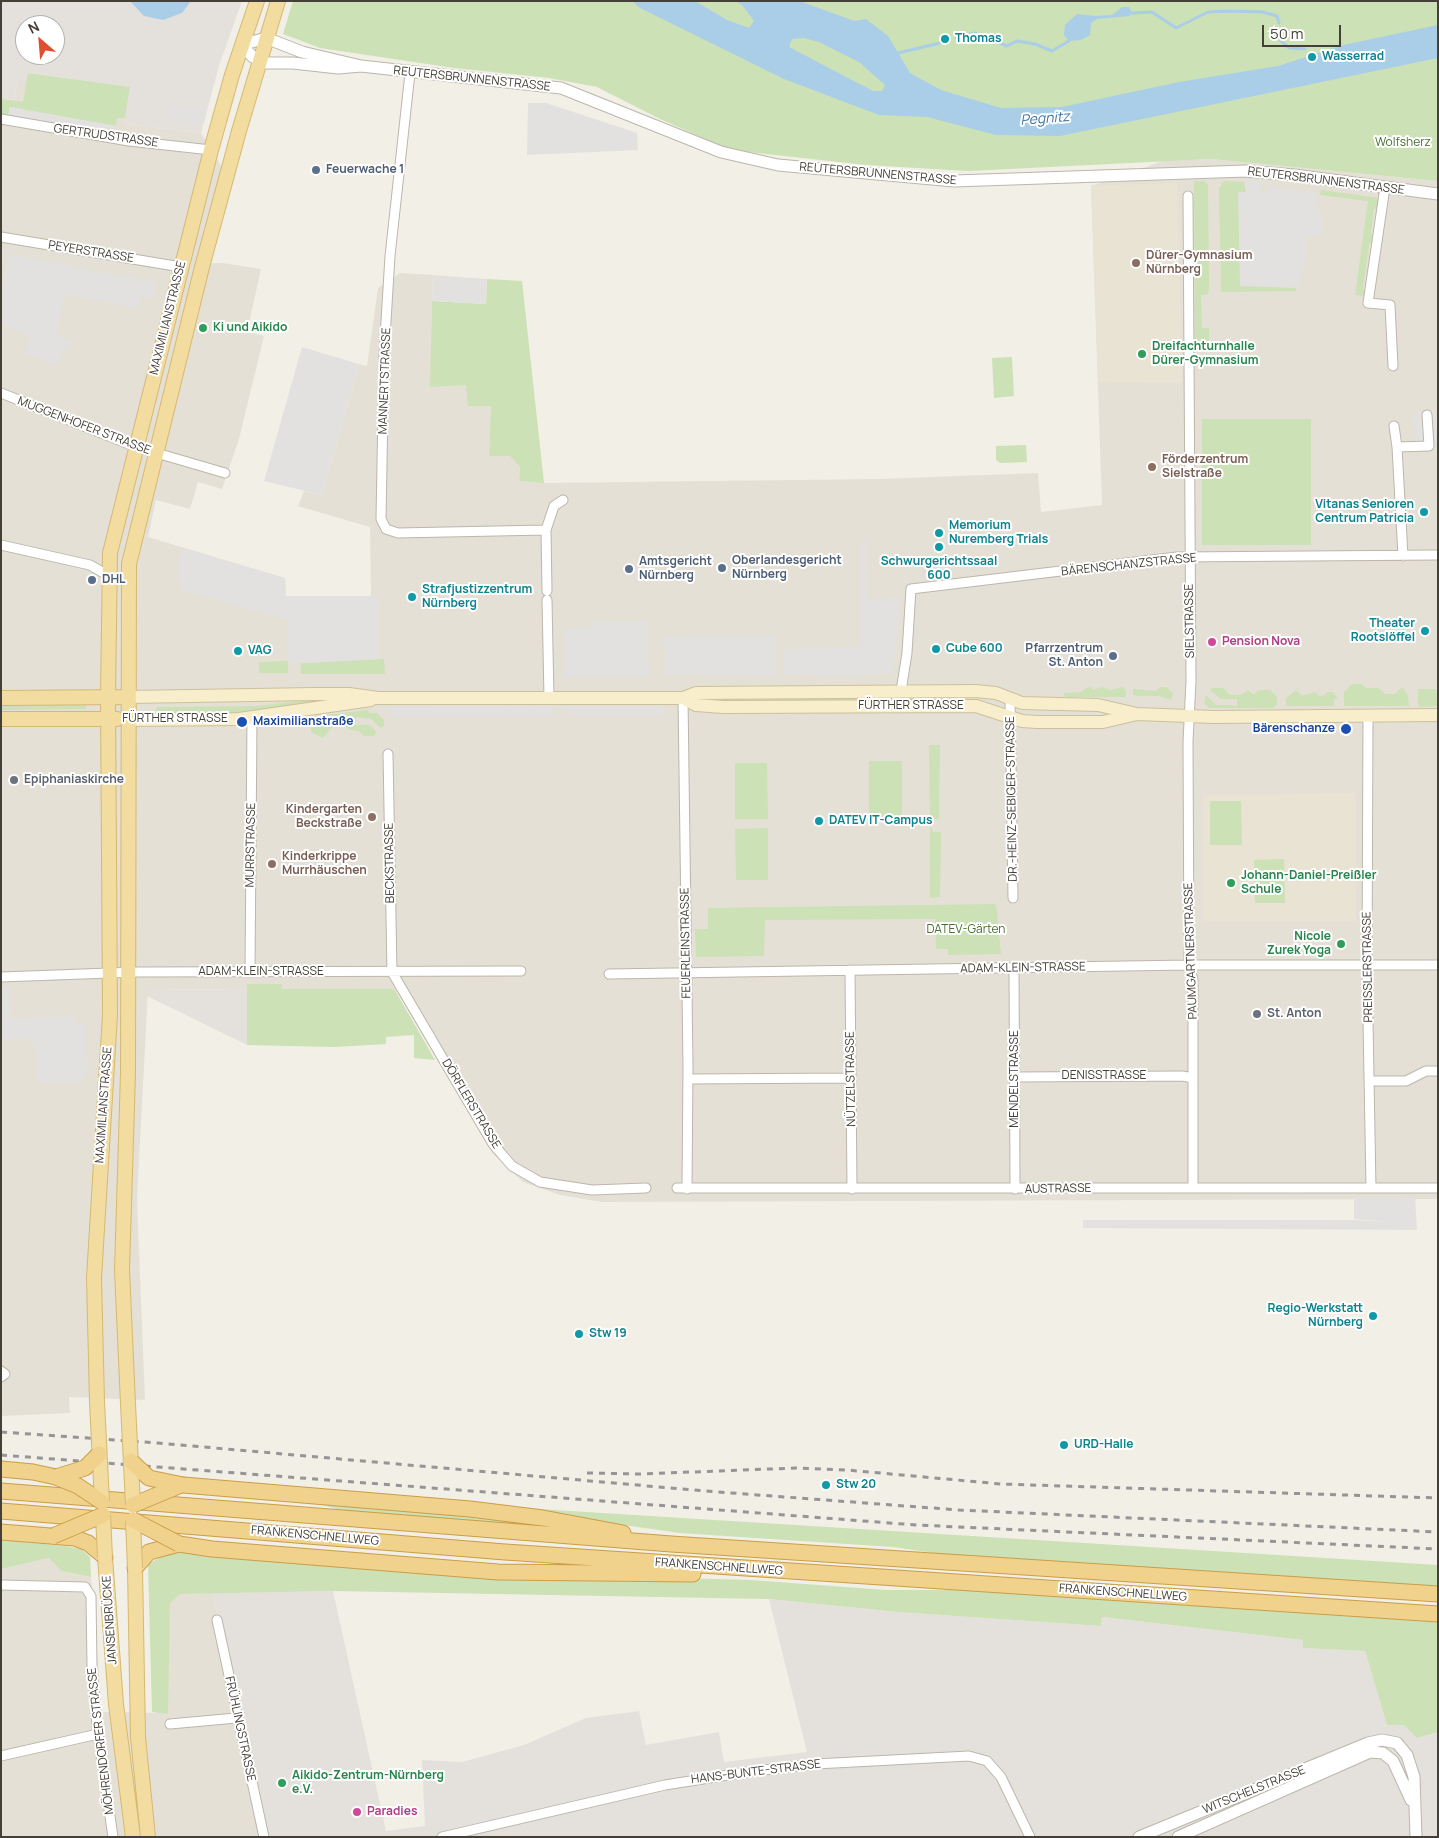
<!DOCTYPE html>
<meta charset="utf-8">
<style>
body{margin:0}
#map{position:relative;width:1439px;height:1838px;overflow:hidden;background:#f2efe7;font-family:Manrope,sans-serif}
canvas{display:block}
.frame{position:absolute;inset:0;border:2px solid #443f37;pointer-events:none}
.north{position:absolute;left:15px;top:15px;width:50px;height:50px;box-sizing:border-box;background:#fff;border:1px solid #b4b2af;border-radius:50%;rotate:333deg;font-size:14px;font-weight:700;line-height:20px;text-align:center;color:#443f37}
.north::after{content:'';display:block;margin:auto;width:18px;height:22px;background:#e14d2f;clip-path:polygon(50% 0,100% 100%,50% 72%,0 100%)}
.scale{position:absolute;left:1262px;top:25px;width:79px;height:22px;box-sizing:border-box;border:2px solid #443f37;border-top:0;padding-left:6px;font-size:15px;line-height:18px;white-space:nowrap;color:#443f37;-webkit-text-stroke:4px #fff;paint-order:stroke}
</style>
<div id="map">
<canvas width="1439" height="1838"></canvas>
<div class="frame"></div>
<div class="north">N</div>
<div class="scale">50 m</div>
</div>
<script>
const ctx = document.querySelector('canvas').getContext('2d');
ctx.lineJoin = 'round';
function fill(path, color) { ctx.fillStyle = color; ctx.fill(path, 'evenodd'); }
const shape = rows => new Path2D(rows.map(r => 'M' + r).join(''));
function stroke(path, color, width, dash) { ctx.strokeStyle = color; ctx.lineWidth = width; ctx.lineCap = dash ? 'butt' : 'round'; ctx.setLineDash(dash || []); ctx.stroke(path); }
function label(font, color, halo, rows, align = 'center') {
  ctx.font = font + ' Manrope,sans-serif'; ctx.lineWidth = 4; ctx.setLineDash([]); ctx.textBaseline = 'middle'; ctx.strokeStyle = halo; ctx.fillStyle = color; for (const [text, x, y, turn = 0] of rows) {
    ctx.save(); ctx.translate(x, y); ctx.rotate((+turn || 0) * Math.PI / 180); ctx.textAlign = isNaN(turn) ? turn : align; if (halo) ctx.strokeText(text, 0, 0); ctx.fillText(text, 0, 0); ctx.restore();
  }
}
fill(shape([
 [28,73,130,87,124,124,201,133,223,169,196,264,222,263,261,269,247,332,264,336,239,439,222,489,198,482,190,509,156,500,148,537,285,578,286,596,371,596,370,527,298,506,304,491,322,495,359,364,367,366,378,288,400,273,433,275,431,343,467,385,491,405,489,456,510,456,520,467,519,481,544,483,879,479,1038,473,1041,512,1102,505,1091,186,1163,161,1211,159,1438,181,1438,1199,602,1202,560,1195,523,1182,492,1153,397,992,282,989,282,984,247,984,247,989,148,990,137,1199,145,1400,69,1397,70,1413,1,1416,1,99,14,100,17,82],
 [49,1558,61,1571,91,1577,102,1712,167,1713,170,1602,180,1594,213,1593,270,1837,1,1837,1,1569]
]), '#e5e0d6');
fill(shape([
 [1,1,242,1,219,66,201,133,124,124,130,87,29,73,26,83,17,82,14,100,1,99],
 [25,25,55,25,55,55,25,55],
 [247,989,247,1045,147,996,148,990],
 [333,1591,386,1831,425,1826,422,1760,462,1762,524,1745,586,1718,639,1711,646,1745,719,1732,724,1762,807,1752,769,1599,898,1612,1101,1626,1102,1617,1303,1640,1304,1648,1365,1651,1387,1724,1404,1725,1417,1738,1438,1732,1438,1837,474,1837,474,1834,459,1837,270,1837,213,1593]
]), '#e4e1dc');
fill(shape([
 [1177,183,1182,383,1098,382,1091,186],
 [1356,793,1356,921,1203,921,1203,795]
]), '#e9e3d3');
fill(shape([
 [293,1,1438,1,1438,181,1211,159,968,171,866,165,730,150,658,118,597,87,549,78,454,68,320,48,283,34],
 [28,73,130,87,125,118,117,118,116,126,10,107,8,116,1,115,1,99,23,102],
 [1194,181,1204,181,1208,185,1209,287,1208,294,1201,295,1202,328,1209,328,1209,342,1206,345,1195,345],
 [1224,181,1245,182,1246,192,1238,192,1297,291,1221,292,1219,188],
 [1321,190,1379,198,1378,209,1374,209,1371,232,1373,241,1369,244,1363,289,1366,293,1366,296,1355,295,1368,201,1320,195],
 [487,279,522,281,544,483,519,481,520,467,510,456,489,456,491,406,468,406,466,385,430,387,432,301,486,304],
 [1012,357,1014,396,994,398,992,358],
 [1202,419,1311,419,1311,545,1202,545],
 [1026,445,1027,462,1000,463,996,460,996,446],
 [384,659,385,674,301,674,301,663],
 [288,661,288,673,259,673,259,662],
 [1352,684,1362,684,1366,688,1379,688,1385,694,1395,694,1402,687,1408,695,1409,706,1344,706,1344,692],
 [1091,687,1093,690,1102,687,1110,690,1122,687,1126,690,1126,697,1066,697,1064,695,1064,693,1082,692,1086,688],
 [1160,687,1166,687,1173,693,1171,700,1159,696,1136,696,1133,694,1133,689,1156,691],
 [1212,688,1223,688,1230,695,1241,695,1248,690,1254,695,1258,690,1270,690,1277,697,1277,704,1273,708,1209,708,1204,703,1206,695,1216,705,1233,705,1237,707,1237,699,1221,699,1210,690],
 [1418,689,1436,689,1438,706,1420,707,1418,704],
 [1296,690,1302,696,1315,692,1319,696,1325,695,1327,692,1333,692,1338,699,1334,699,1334,706,1286,706,1286,698],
 [923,698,923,703,772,703,772,699],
 [308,700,311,703,260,712,156,716,156,707,257,706],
 [86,703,86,709,1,710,1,704],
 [367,710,370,713,377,713,384,720,384,726,381,728,371,719,356,717,355,725,370,725,377,733,373,736,364,736,359,731,350,730,346,727,332,727,323,738,311,732,311,717],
 [929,745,940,745,939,819,933,819,933,822,930,823],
 [869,761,902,761,902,818,869,818],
 [735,763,767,763,768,819,735,819],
 [1210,801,1241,801,1242,845,1210,845],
 [768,828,768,880,736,880,735,829],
 [930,828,932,828,933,832,941,832,940,897,930,898],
 [1284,859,1285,903,1255,903,1254,860],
 [996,904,1001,954,948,955,948,949,936,949,935,919,765,920,764,956,696,957,695,929,708,929,708,908],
 [247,984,282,984,282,989,392,989,396,992,435,1060,414,1058,414,1035,386,1037,386,1044,335,1047,247,1045],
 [318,1504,386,1509,387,1506,546,1525,545,1529,361,1515],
 [538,1509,1438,1565,1438,1588,968,1558,893,1547,680,1533,545,1514],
 [1,1540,65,1546,81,1549,90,1557,91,1577,61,1571,49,1558,1,1569],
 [173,1551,644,1577,751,1580,886,1590,972,1590,1438,1620,1438,1732,1417,1738,1404,1725,1387,1725,1365,1651,1303,1648,1303,1640,1102,1617,1101,1626,898,1612,769,1599,333,1591,180,1594,170,1603,168,1714,152,1712,148,1564]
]), '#cce1b5');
fill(shape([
 [528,103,546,103,637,133,638,150,527,155],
 [164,105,201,108,208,106,204,123,162,118],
 [10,107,116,126,115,134,8,116],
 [1244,181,1264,182,1260,188,1266,193,1267,186,1318,193,1316,213,1324,214,1321,237,1307,236,1305,261,1297,291,1297,288,1240,286,1238,192,1246,192],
 [9,254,83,269,157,282,153,299,141,297,138,308,64,295,57,336,71,340,69,352,64,350,57,366,25,353,31,337,1,325,1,296],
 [433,275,487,279,486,304,432,301],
 [302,347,359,364,322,495,264,481],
 [1438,412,1438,443,1415,444,1414,413],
 [866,539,867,599,901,598,893,673,863,676,784,675,784,649,862,646,862,540],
 [186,549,285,578,286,596,378,596,380,659,288,664,287,620,189,592,179,592,178,556],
 [591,621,648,621,649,677,566,677,564,675,564,629,591,628],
 [776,635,776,676,666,675,664,637],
 [661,706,665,713,662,716,572,716,565,708,553,708,555,717,395,717,385,707],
 [1,988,9,988,10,1019,75,1016,75,1025,83,1024,87,1074,79,1082,37,1083,36,1046,31,1046,31,1039,1,1040],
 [1354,1197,1415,1198,1417,1230,1083,1228,1083,1220,1354,1220,1389,1222,1354,1219]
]), '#e3e1df');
fill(shape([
 [130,1,191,1,182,13,163,20,144,16],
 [632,1,695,1,727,20,749,28,754,21,742,5,736,1,800,1,854,21,866,19,888,36,910,73,941,90,1001,108,1062,107,1179,82,1278,66,1343,45,1438,25,1438,58,1060,136,996,135,927,117,879,115,784,79,640,8],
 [804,38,819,42,859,62,885,85,882,91,873,91,789,47,792,39],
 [1122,7,1129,7,1132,13,1129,16,1097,19,1091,23,1090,35,1081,40,1069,41,1064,35,1065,25,1077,14,1095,16,1112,15]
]), '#aacee7');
stroke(shape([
 [1132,13,1152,12,1176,28,1208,12,1230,11,1263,12,1277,16,1279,23],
 [1279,34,1280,40,1289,48,1305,49],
 [956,38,975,33,1007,46,1017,41,1035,44,1052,51,1069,41],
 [894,54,940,43]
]), '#aacee7', 3);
const minor = shape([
 [410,73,390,256,384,354,381,519,386,529,398,533,546,530,547,591],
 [1,119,129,141,211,150],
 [1385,187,1368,303,1390,305,1393,366],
 [1188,196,1191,681,1188,742,1189,965,1193,980,1193,1186],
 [1,237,181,267],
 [1,393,136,447,225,473],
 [1394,426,1397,447],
 [546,530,554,506,563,500],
 [1,545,90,565,109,576],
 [1403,556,1397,447,1429,446,1427,415],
 [547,600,549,698],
 [901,691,907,653,911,589,1177,557,1438,555],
 [683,698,688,1066,687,1189],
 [1010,699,1013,898],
 [1368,716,1367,965,1371,1188],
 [388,754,392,972,493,1144,512,1166,540,1182,592,1190,646,1188],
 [1014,968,1015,1189],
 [850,970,852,1189],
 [250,972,252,718],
 [609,974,1189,965,1438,965],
 [1,977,137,972,521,971],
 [1015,1077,1182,1076,1193,1078],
 [688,1079,851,1078],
 [1370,1081,1406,1081,1426,1071,1438,1071],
 [677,1188,1438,1188],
 [1,1371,5,1374,1,1377],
 [1,1585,85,1587,91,1596,92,1665,97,1726,113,1837],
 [217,1620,264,1837],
 [170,1724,236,1718],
 [1,1756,98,1734],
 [442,1837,665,1785,747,1772,815,1764,969,1756,987,1761,1001,1777,1030,1837]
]);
const tertiary = shape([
 [361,66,338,68,293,63,265,63,253,57,241,45,266,38,302,52,361,66,561,88,721,152,778,165,954,181,1246,171,1294,175,1438,194],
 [1139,1837,1368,1743,1382,1740,1397,1743,1407,1755,1414,1777,1416,1837],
 [1178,1837,1370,1752,1383,1753,1393,1761,1411,1800]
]);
const secondary = shape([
 [128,697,315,694,349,694,378,698,683,698,696,693,975,691,996,693,1022,703,1098,705,1137,714],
 [683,698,696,705,723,707,976,706,1022,721,1037,722,1103,722,1137,714,1214,717,1438,715],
 [128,720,239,719,371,700]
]);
const primary = shape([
 [1,698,128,697],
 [1,719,117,719],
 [97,1402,94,1278,110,1015,108,697,110,553,211,150,232,75,257,1],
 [128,1404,122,1270,128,1073,129,564,202,267,239,131,278,1],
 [105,1557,116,1704,133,1837],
 [135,1568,138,1737,148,1837]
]);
const trunk = shape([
 [1,1469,33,1472,56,1477],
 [183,1485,470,1509,543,1518,623,1533],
 [1,1491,671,1544,1438,1594],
 [1,1511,505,1552,1438,1614],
 [1,1532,75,1538,88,1543,105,1557],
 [135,1568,149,1552,179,1544,212,1549,498,1572,693,1574]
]);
stroke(minor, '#bcb6ab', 11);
stroke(tertiary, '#bcb6ab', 13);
stroke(secondary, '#ccc09c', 14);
stroke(primary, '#d5b972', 16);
stroke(trunk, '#cb9d48', 17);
stroke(minor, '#fff', 9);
stroke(tertiary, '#fff', 11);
stroke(secondary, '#f8eecb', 12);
stroke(primary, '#f2dca0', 14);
stroke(trunk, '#f0d28c', 15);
stroke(shape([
 [1,1432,158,1443,705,1491,959,1510,1438,1532],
 [1,1455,916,1525,1438,1549],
 [587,1473,640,1474,796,1468,847,1470,1001,1484,1438,1498]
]), '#959595', 3, [6, 6]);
const primaryBridge = shape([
 [97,1402,102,1502],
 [128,1404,133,1505],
 [103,1515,105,1557],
 [133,1520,135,1568]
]);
const trunkBridge = shape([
 [131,1461,149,1478,183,1485],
 [56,1477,78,1486,102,1502],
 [56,1477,85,1468,99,1454],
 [133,1505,181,1485],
 [133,1520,179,1544],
 [53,1536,103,1515]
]);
stroke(primaryBridge, '#d5b972', 16, []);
stroke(trunkBridge, '#cb9d48', 17, []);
stroke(primaryBridge, '#f2dca0', 14);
stroke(trunkBridge, '#f0d28c', 15);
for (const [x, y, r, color] of [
 [945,39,5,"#0f9aa8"],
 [1312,57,5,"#0f9aa8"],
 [316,170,5,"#5c6f8a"],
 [1136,263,5,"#8d6e63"],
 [203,328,5,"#2e9e5b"],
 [1142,354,5,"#2e9e5b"],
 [1152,467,5,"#8d6e63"],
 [1424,512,5,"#0f9aa8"],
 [939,533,5,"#0f9aa8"],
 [939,547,5,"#0f9aa8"],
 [722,568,5,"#5c6f8a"],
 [629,569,5,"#5c6f8a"],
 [92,580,5,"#5c6f8a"],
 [412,597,5,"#0f9aa8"],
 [1425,631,5,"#0f9aa8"],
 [1212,642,5,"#d1479c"],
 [936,649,5,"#0f9aa8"],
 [238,651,5,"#0f9aa8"],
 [1113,656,5,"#5c6f8a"],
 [242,722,6,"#1a4fb4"],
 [1346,729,6,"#1a4fb4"],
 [14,780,5,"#6b7280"],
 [372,817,5,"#8d6e63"],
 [819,821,5,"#0f9aa8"],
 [272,864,5,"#8d6e63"],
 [1231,883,5,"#2e9e5b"],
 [1341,944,5,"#2e9e5b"],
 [1257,1014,5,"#6b7280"],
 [1373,1316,5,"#0f9aa8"],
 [579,1334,5,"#0f9aa8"],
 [1064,1445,5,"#0f9aa8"],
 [826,1485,5,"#0f9aa8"],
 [282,1783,5,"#2e9e5b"],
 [357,1812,5,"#d1479c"]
]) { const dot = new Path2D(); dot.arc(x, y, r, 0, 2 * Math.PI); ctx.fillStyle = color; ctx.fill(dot); stroke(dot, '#fff', 2); }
label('bold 12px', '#0d838f', '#fff', [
 ["Thomas",955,39],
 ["Wasserrad",1322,57],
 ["Vitanas Senioren",1414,505,"right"],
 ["Centrum Patricia",1414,519,"right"],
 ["Memorium",949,526],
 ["Nuremberg Trials",949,540],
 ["Schwurgerichtssaal",939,562,"center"],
 ["600",939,576,"center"],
 ["Strafjustizzentrum",422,590],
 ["Nürnberg",422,604],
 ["Theater",1415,624,"right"],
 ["Rootslöffel",1415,638,"right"],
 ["Cube 600",946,649],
 ["VAG",248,651],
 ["DATEV IT-Campus",829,821],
 ["Regio-Werkstatt",1363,1309,"right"],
 ["Nürnberg",1363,1323,"right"],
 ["Stw 19",589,1334],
 ["URD-Halle",1074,1445],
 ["Stw 20",836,1485]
], 'left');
label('12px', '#443f37', '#fff', [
 ["REUTERSBRUNNENSTRASSE",472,79,6],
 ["GERTRUDSTRASSE",106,136,8],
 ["REUTERSBRUNNENSTRASSE",878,174,5],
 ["REUTERSBRUNNENSTRASSE",1326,181,7],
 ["PEYERSTRASSE",91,252,9],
 ["MAXIMILIANSTRASSE",168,318,-76],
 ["MANNERTSTRASSE",385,381,-88],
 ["MUGGENHOFER STRASSE",84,426,21],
 ["BÄRENSCHANZSTRASSE",1129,565,-6],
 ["SIELSTRASSE",1190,621,-91],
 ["FÜRTHER STRASSE",911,706],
 ["FÜRTHER STRASSE",175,719],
 ["DR.-HEINZ-SEBIGER-STRASSE",1012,799,-91],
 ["MURRSTRASSE",251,845,-89],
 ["BECKSTRASSE",390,863,-91],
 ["FEUERLEINSTRASSE",686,943,-91],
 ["PAUMGARTNERSTRASSE",1191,951,-92],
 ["PREISSLERSTRASSE",1368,967,-91],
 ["ADAM-KLEIN-STRASSE",1023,968,-1],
 ["ADAM-KLEIN-STRASSE",261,972],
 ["DENISSTRASSE",1104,1076],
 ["NÜTZELSTRASSE",851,1079,-91],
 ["MENDELSTRASSE",1015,1079,-90],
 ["DÖRFLERSTRASSE",471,1104,59],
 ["MAXIMILIANSTRASSE",104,1105,-86],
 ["AUSTRASSE",1058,1189,-1],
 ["FRANKENSCHNELLWEG",315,1536,5],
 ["FRANKENSCHNELLWEG",719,1567,4],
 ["FRANKENSCHNELLWEG",1123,1593,4],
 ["JANSENBRÜCKE",110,1620,-94],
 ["FRÜHLINGSTRASSE",240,1729,78],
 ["MÖHRENDORFER STRASSE",101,1741,-97],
 ["HANS-BUNTE-STRASSE",756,1772,-7],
 ["WITSCHELSTRASSE",1254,1790,-22]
]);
label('12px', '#486f31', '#fff', [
 ["Wolfsherz",1403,143],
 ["DATEV-Gärten",966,930]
]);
label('bold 12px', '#4e5e75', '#fff', [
 ["Feuerwache 1",326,170],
 ["Oberlandesgericht",732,561],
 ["Nürnberg",732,575],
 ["Amtsgericht",639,562],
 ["Nürnberg",639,576],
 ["DHL",102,580],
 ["Pfarrzentrum",1103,649,"right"],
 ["St. Anton",1103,663,"right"]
], 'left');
label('bold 12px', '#785e54', '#fff', [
 ["Dürer-Gymnasium",1146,256],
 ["Nürnberg",1146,270],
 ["Förderzentrum",1162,460],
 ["Sielstraße",1162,474],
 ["Kindergarten",362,810,"right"],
 ["Beckstraße",362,824,"right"],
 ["Kinderkrippe",282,857],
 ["Murrhäuschen",282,871]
], 'left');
label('bold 12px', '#27864d', '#fff', [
 ["Ki und Aikido",213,328],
 ["Dreifachturnhalle",1152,347],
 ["Dürer-Gymnasium",1152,361],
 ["Johann-Daniel-Preißler",1241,876],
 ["Schule",1241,890],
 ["Nicole",1331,937,"right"],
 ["Zurek Yoga",1331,951,"right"],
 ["Aikido-Zentrum-Nürnberg",292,1776],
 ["e.V.",292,1790]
], 'left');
label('bold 12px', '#b23c85', '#fff', [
 ["Pension Nova",1222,642],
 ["Paradies",367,1812]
], 'left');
label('bold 12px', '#164399', '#fff', [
 ["Maximilianstraße",253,722],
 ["Bärenschanze",1335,729,"right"]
], 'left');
label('bold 12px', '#5b616d', '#fff', [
 ["Epiphaniaskirche",24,780],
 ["St. Anton",1267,1014]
], 'left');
label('italic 14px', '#3d76a3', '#fff', [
 ["Pegnitz",1045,119,-5]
]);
</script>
